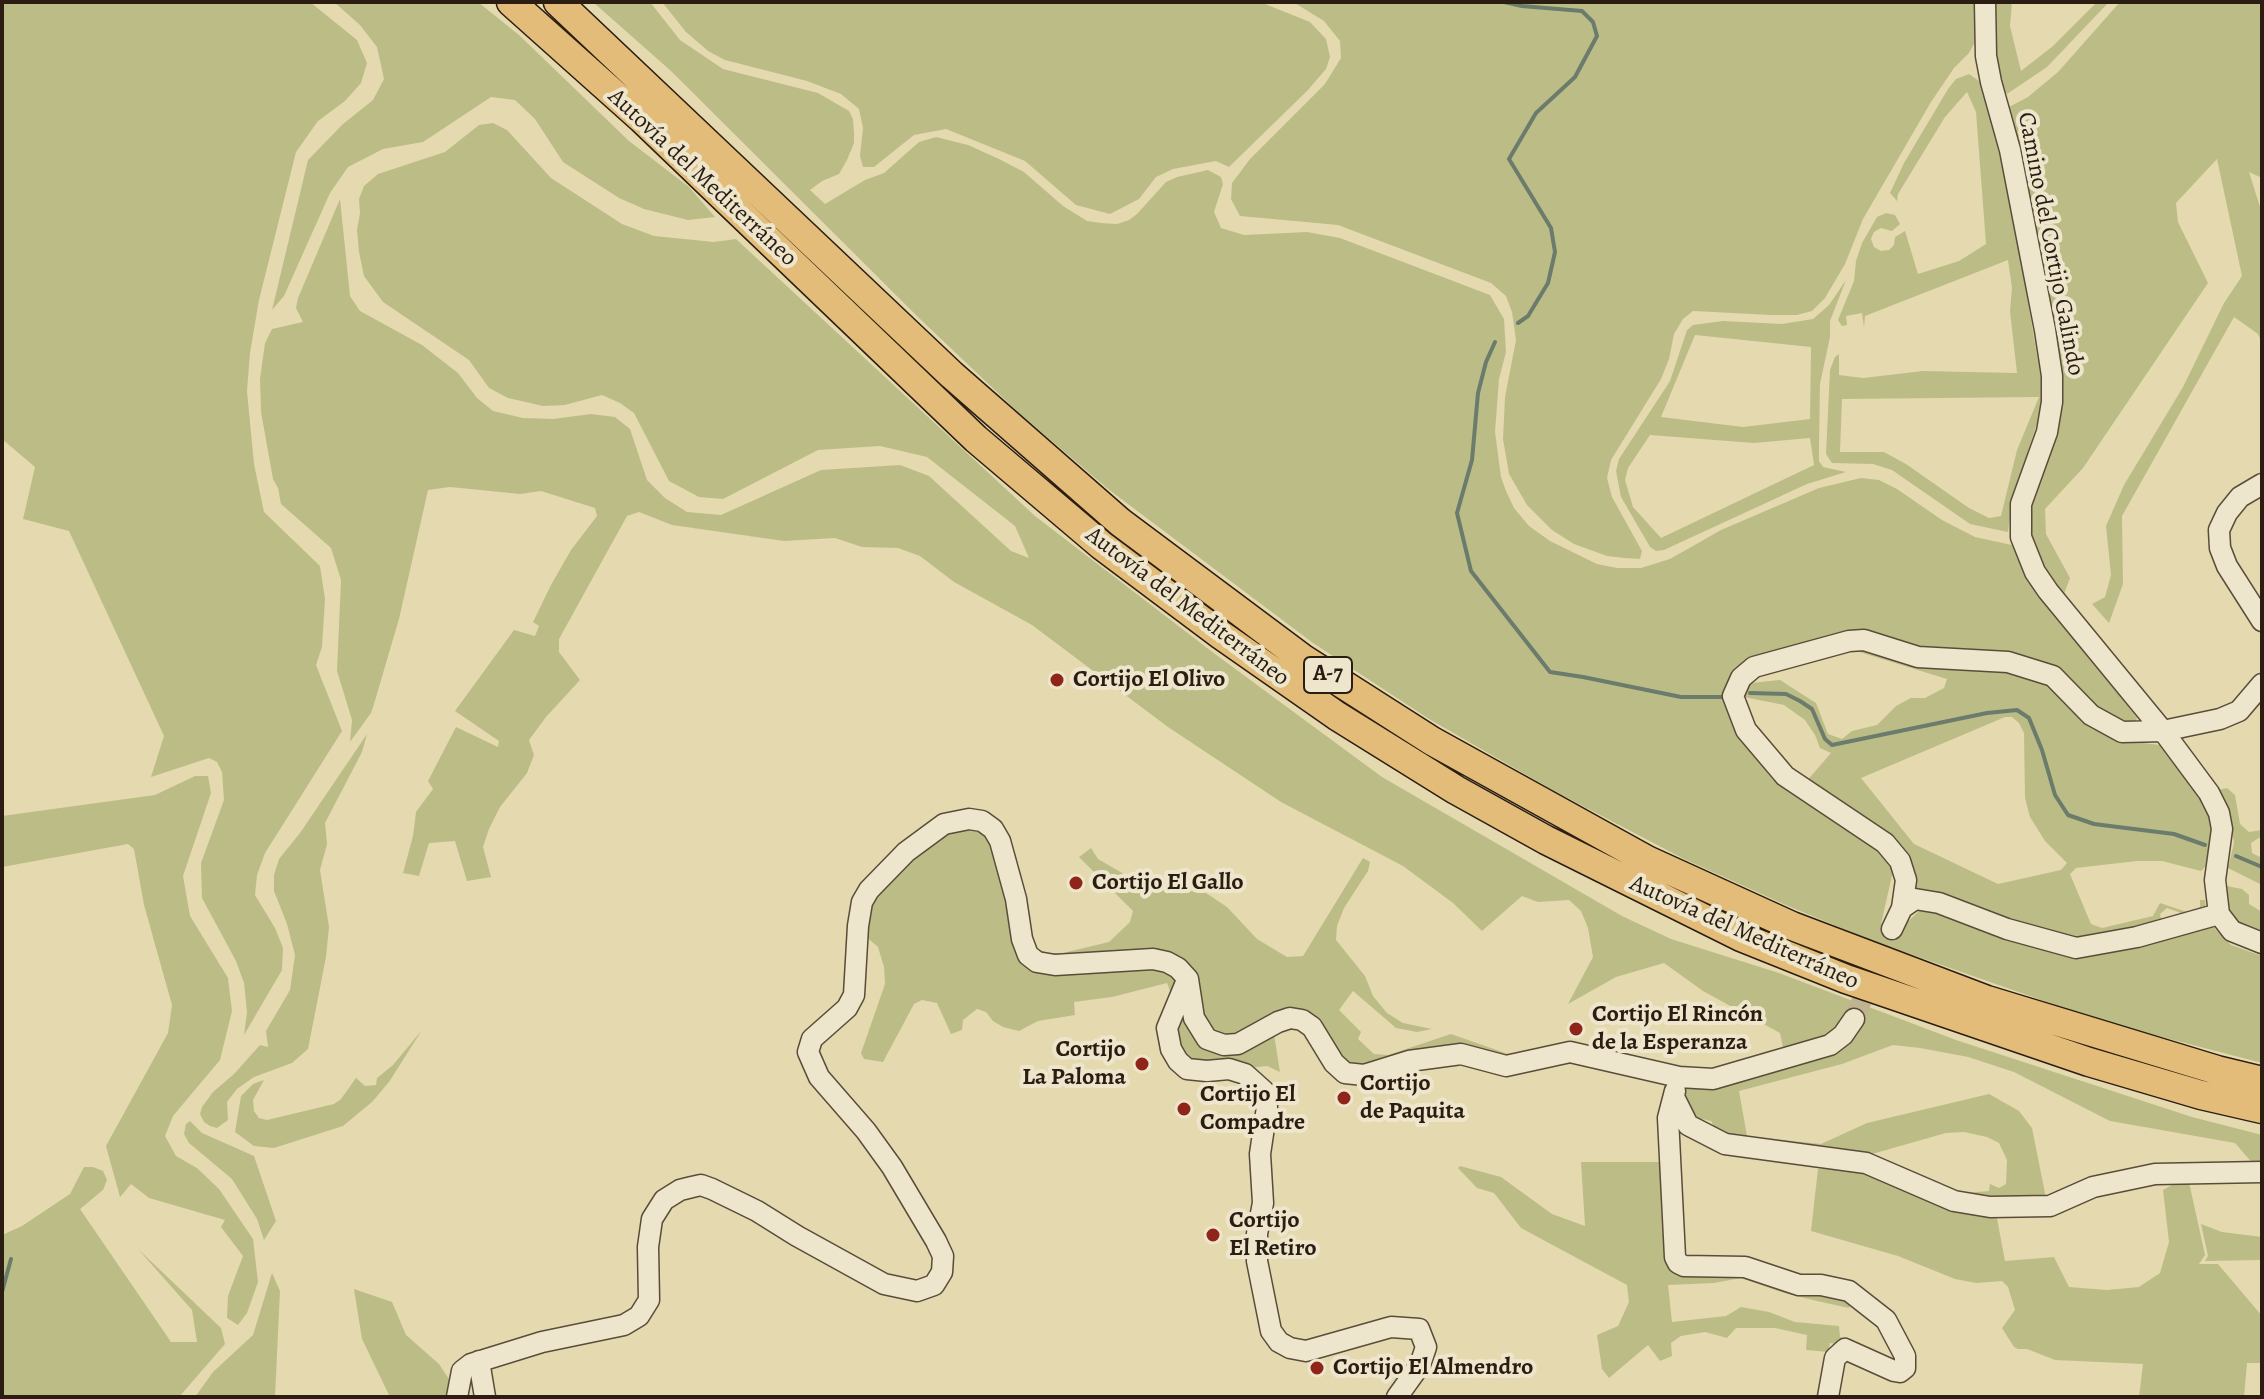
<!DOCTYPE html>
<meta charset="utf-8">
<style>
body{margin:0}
#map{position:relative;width:2264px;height:1399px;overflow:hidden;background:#e5d9b0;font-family:Alegreya,serif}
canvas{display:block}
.frame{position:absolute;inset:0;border:4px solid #2b1d11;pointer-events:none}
</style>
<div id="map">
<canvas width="2264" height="1399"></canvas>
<div class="frame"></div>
</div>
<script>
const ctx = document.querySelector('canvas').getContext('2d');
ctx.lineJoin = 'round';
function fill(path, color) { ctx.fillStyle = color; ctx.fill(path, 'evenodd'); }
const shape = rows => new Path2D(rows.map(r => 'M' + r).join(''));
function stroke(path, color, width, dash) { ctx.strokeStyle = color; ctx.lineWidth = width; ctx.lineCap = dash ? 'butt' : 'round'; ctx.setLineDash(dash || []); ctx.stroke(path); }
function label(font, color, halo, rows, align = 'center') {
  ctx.font = font + ' Alegreya,serif'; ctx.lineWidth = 8; ctx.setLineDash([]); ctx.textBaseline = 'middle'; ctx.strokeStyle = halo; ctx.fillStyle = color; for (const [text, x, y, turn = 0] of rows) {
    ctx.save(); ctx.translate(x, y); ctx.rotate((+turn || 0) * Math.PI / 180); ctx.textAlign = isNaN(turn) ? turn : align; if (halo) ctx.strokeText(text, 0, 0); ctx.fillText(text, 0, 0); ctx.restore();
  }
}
fill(shape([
 [2,2,310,2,357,40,367,63,361,83,345,101,318,121,296,152,259,300,250,353,247,391,254,464,264,512,320,566,325,599,322,647,316,665,342,731,265,853,257,875,255,895,275,928,283,948,282,970,244,1035,247,1012,244,983,236,961,202,898,201,863,224,800,222,772,217,762,209,758,151,777,164,736,69,531,23,519,35,467,2,439],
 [334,2,478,2,519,35,629,141,689,187,715,217,688,220,644,209,619,198,563,162,535,119,515,100,491,97,423,142,383,149,348,167,330,193,284,296,272,310,308,160,343,124,373,100,384,79,377,47,360,25],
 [593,2,650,2,680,40,723,69,818,93,849,111,853,119,854,133,854,143,847,160,839,174,822,181,810,190,825,204,865,180,884,173,919,142,936,137,968,145,999,159,1024,172,1063,206,1087,221,1101,223,1117,224,1129,220,1137,214,1166,182,1177,177,1208,170,1221,177,1223,184,1214,212,1221,228,1244,235,1307,232,1340,238,1490,295,1504,319,1506,352,1499,379,1495,432,1501,477,1506,491,1514,508,1529,526,1550,541,1597,564,1617,568,1641,568,1670,559,1721,530,1819,488,1861,478,1879,480,1897,489,1942,520,1975,537,2012,545,2032,584,2137,718,2135,725,2130,727,2105,716,2071,686,1914,651,1858,629,1828,635,1771,655,1729,685,1727,711,1738,738,1773,780,1828,811,1877,844,1894,867,1881,924,1898,931,1919,911,1928,909,2052,951,2210,924,2231,945,2262,956,2262,1063,2104,1022,1873,941,1788,906,1684,859,1556,792,1429,719,1313,643,1108,489,1019,413,920,319,671,71],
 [662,2,1260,2,1310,22,1326,39,1330,57,1326,69,1308,90,1229,167,1216,161,1173,169,1156,177,1139,199,1110,214,1076,205,1025,161,946,129,914,135,874,167,863,167,860,156,863,128,859,109,841,94,807,81,725,60,708,51,686,32],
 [1293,2,1975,2,1976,40,1969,53,1954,68,1931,102,1863,219,1845,264,1825,298,1812,311,1797,315,1771,315,1693,311,1683,319,1674,334,1669,359,1661,379,1611,460,1607,478,1612,497,1642,551,1640,559,1624,558,1607,556,1574,544,1552,530,1527,505,1509,474,1503,439,1505,397,1516,340,1512,312,1506,296,1491,283,1338,225,1240,216,1231,199,1232,183,1250,159,1325,84,1341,58,1340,41,1324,21],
 [1992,2,2012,2,2010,26,2021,71,2053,46,2097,2,2109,2,2047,67,2007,94,1999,82,1994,49],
 [2120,2,2262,2,2262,178,2249,172,2262,213,2262,343,2258,334,2234,317,2122,516,2123,584,2109,623,2092,604,2105,597,2111,575,2106,526,2124,485,2183,387,2224,303,2242,276,2217,159,2176,203,2178,222,2208,283,2083,468,2045,509,2046,534,2070,578,2064,594,2047,574,2033,546,2028,520,2032,494,2060,422,2063,378,2048,285,2009,107,2028,97,2058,72],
 [1969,74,1979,81,1991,117,2015,226,2042,385,2041,411,2012,500,2008,532,1970,524,1892,470,1873,464,1832,463,1826,454,1830,370,1835,357,1839,354,1839,375,1863,378,1923,371,2017,373,2010,311,2012,288,2008,260,1865,316,1864,327,1862,313,1846,316,1847,325,1842,326,1838,320,1854,281,1856,261,1862,243,1877,217,1886,213,1895,215,1900,224,1892,231,1881,228,1874,232,1871,239,1874,247,1881,251,1889,250,1894,245,1895,237,1905,231,1918,274,1959,261,1986,244,1976,112,1967,92,1945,117,1898,194,1897,201,1890,193,1904,163,1948,89,1956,79],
 [2039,397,2017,450,2001,516,1989,518,1969,508,1906,464,1884,452,1840,452,1842,399],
 [493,123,507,130,551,178,622,224,654,236,714,242,736,239,1035,516,1215,654,1382,777,1622,916,1671,939,1779,973,1956,1040,2192,1117,2262,1135,2262,1165,2254,1165,2235,1143,2110,1121,2014,1072,1968,1057,1920,1048,1893,1045,1842,1064,1739,1091,1747,1136,1821,1144,1867,1123,1989,1094,2019,1111,2032,1128,2046,1198,1980,1201,1941,1185,1966,1193,1989,1191,1990,1184,1999,1188,2006,1184,2007,1160,1999,1143,1987,1137,1964,1132,1946,1133,1865,1156,1720,1137,1711,1121,1688,1116,1681,1094,1684,1085,1836,1050,1839,1028,1828,1037,1784,1052,1780,1033,1703,991,1664,963,1616,977,1568,1004,1593,957,1588,928,1581,911,1569,900,1538,902,1522,896,1482,931,1453,903,1403,866,1281,802,1168,727,1032,625,954,582,920,556,898,548,862,547,835,538,784,541,672,525,639,512,627,516,559,639,559,652,580,680,546,717,529,740,534,755,527,773,500,807,489,829,483,847,491,877,467,881,455,841,429,843,419,876,403,873,413,836,416,812,433,789,428,781,456,727,498,747,499,741,455,711,514,630,535,636,539,626,533,622,551,585,571,550,597,516,595,508,541,491,520,494,450,487,428,490,399,619,374,704,371,713,350,742,352,720,337,671,341,580,331,548,281,504,278,488,273,479,261,412,260,379,265,343,272,329,303,322,296,308,298,298,340,199,350,296,360,311,422,345,458,373,477,398,493,411,523,418,553,419,591,414,615,417,630,429,647,480,665,498,687,512,721,515,821,470,900,465,929,476,1011,551,1029,558,1015,526,927,457,880,446,818,450,723,499,699,497,669,481,634,413,620,403,602,395,565,405,543,406,508,398,489,388,469,360,383,302,364,276,359,252,357,230,360,213,359,199,364,186,378,174,445,152,479,125],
 [1846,280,1830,321,1830,337,1820,384,1819,446,1819,461,1823,467,1846,472,1807,484,1664,550,1656,551,1650,547,1621,497,1616,471,1619,459,1670,381,1687,330,1693,325,1723,321,1782,324,1813,319,1829,305],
 [1695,335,1811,347,1810,419,1743,427,1661,417],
 [1650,435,1754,443,1810,438,1814,465,1661,538,1633,507,1625,480,1628,468],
 [1858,645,1999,668,2053,685,2127,741,2160,745,2196,791,2209,812,2213,824,2206,866,2201,871,2162,861,2137,861,2076,868,2070,874,2091,924,2102,928,2153,916,2160,903,2187,912,2200,907,2200,900,2205,900,2206,911,2181,919,2181,913,2167,908,2160,914,2162,924,2087,942,1911,893,1898,844,1877,825,1805,783,1831,753,1820,748,1815,735,1805,720,1784,705,1744,697,1745,688,1751,683,1780,680,1816,703,1828,734,1842,739,1852,731,1877,725,1896,706,1911,698,1925,698,1944,688,1947,679,1856,651],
 [2005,717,2012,717,2019,723,2024,733,2025,798,2030,817,2045,841,2067,863,2061,870,1998,884,1914,844,1861,778],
 [367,734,362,752,325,823,327,844,320,870,329,927,326,957,308,1049,292,1063,254,1077,237,1089,227,1102,228,1120,217,1128,210,1126,204,1122,200,1114,202,1107,213,1092,234,1074,260,1045,268,1047,266,1031,290,990,295,955,287,924,274,891,274,875,279,859,300,833],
 [195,776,208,776,211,793,183,876,190,916,228,978,232,1011,220,1060,173,1116,165,1136,176,1156,197,1168,219,1189,253,1239,258,1282,247,1313,238,1325,227,1318,228,1296,243,1256,221,1227,225,1220,149,1198,131,1184,120,1197,106,1146,168,1033,172,1005,144,905,134,849,128,844,2,867,2,816,155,795],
 [2227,788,2235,795,2240,824,2249,832,2262,830,2262,836,2251,843,2252,853,2262,858,2262,885,2228,868,2234,843,2232,830,2227,808,2218,790],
 [969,825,988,834,1024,959,1150,964,1178,976,1179,992,1170,991,1167,983,1112,997,1074,1002,1075,1015,1038,1021,1019,1031,1003,1027,993,1021,986,1012,977,1009,963,1020,962,1030,951,1034,937,1003,922,1000,914,1004,883,1062,864,1059,861,1053,885,984,884,967,878,947,864,935,868,901,942,831],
 [1091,848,1098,859,1129,877,1153,886,1206,893,1227,907,1257,939,1287,957,1303,956,1363,858,1370,862,1368,871,1344,908,1337,926,1336,940,1365,976,1373,996,1387,1013,1403,1023,1432,1029,1417,1032,1396,1028,1353,991,1339,1010,1361,1032,1358,1039,1374,1054,1388,1055,1451,1034,1508,1054,1503,1058,1355,1065,1345,1062,1326,1032,1321,1019,1301,1012,1245,1033,1219,1037,1200,1016,1196,975,1127,952,1047,955,1034,949,1027,934,1038,949,1047,953,1063,953,1109,942,1130,922,1133,911,1079,857],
 [2227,886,2242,889,2249,895,2249,904,2262,912,2262,932,2235,920,2228,908],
 [1176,1020,1183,1020,1197,1040,1274,1034,1280,1072,1267,1066,1248,1068,1193,1066,1176,1050],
 [422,1030,389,1082,372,1102,343,1126,274,1148,254,1146,235,1132,241,1096,253,1084,264,1080,253,1100,254,1111,259,1118,267,1120,334,1104,341,1099,356,1078,365,1086,376,1085,377,1078,393,1065],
 [190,1121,202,1133,254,1156,276,1221,264,1240,257,1219,232,1179,189,1143,184,1134,186,1124],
 [1581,1162,1665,1162,1669,1257,1852,1301,1849,1308,1817,1301,1784,1293,1741,1278,1714,1283,1668,1285,1672,1322,1726,1316,1741,1307,1769,1312,1795,1322,1839,1326,1840,1337,1855,1341,1853,1346,1830,1343,1828,1352,1806,1350,1807,1335,1775,1328,1736,1328,1727,1338,1705,1332,1681,1336,1671,1343,1672,1356,1660,1361,1648,1345,1609,1378,1602,1369,1597,1335,1618,1326,1629,1302,1627,1285,1521,1228,1494,1193,1477,1188,1458,1168,1460,1166,1501,1177,1552,1214,1585,1226],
 [84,1167,93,1167,103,1171,107,1180,103,1190,80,1209,171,1342,197,1342,192,1310,138,1249,221,1328,225,1344,179,1397,2,1397,2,1235,22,1226,70,1194],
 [1818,1169,1865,1170,1996,1213,2005,1261,2054,1257,2069,1287,2107,1290,2139,1287,2160,1273,2169,1242,2163,1190,2174,1184,2189,1182,2205,1255,2199,1264,2218,1264,2262,1316,2262,1363,2247,1363,2244,1397,2139,1397,2143,1364,2055,1360,2027,1349,2018,1349,2014,1347,2002,1328,2015,1310,2008,1287,2002,1281,1976,1283,1955,1279,1898,1256,1811,1231],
 [2201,1224,2222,1232,2262,1237,2262,1260,2205,1261,2208,1256],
 [272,1273,280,1291,275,1397,195,1397,213,1372,253,1335],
 [354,1289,392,1302,406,1335,439,1364,449,1379,449,1397,390,1397,362,1339]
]), '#bcbd86');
stroke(shape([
 [1504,2,1522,6,1582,11,1593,22,1597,36,1575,77,1536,113,1509,159,1551,228,1555,252,1548,283,1528,316,1518,323],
 [1495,342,1486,362,1478,393,1472,460,1457,513,1471,571,1550,672,1583,677,1681,697,1723,697],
 [1750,693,1786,694,1800,701,1812,709,1825,739,1832,745,1987,713,2017,710,2029,718,2042,750,2055,795,2068,815,2094,824,2174,834,2205,845],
 [2236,856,2262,867],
 [2,1292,11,1259]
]), '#6b7b6c', 4);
stroke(shape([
 [1854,1019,1892,929]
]), '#c0b390', 20, [20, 10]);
const minor = shape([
 [1985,2,1986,56,1991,82,2010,150,2045,330,2052,376,2052,402,2047,432,2021,504,2021,537,2035,572,2048,591,2163,731,2209,793,2219,813,2222,829,2215,880,2219,914,2232,931,2262,943],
 [2262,484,2240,497,2227,513,2219,530,2220,548,2227,566,2262,621],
 [1902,908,1915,899,1939,903,2007,929,2076,948,2137,937,2219,914],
 [1892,929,1902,908,1906,880,1900,861,1885,843,1785,776,1746,730,1733,696,1741,678,1754,667,1849,641,1864,640,1918,657,2008,662,2053,676,2091,715,2122,732,2163,731,2220,719,2239,711,2262,684],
 [1187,980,1167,1028,1171,1049,1178,1061,1187,1069,1207,1071,1229,1069,1245,1074,1264,1091,1267,1107,1260,1154,1263,1203,1257,1234,1257,1261,1271,1331,1279,1342,1290,1348,1306,1351,1391,1327,1419,1329,1426,1347,1420,1365,1397,1397],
 [1675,1091,1668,1118,1675,1257,1678,1263,1684,1266,1745,1267,1799,1285,1821,1285,1849,1291,1886,1320,1905,1356,1905,1368,1900,1372,1894,1371,1845,1349,1835,1358,1828,1397],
 [1674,1097,1688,1125,1725,1144,1866,1163,1954,1201,1990,1207,2050,1206,2093,1187,2155,1174,2262,1172],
 [479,1361,485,1397],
 [457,1397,462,1371,471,1364,542,1342,624,1325,639,1316,649,1300,648,1247,652,1219,664,1200,680,1190,692,1187,701,1185,712,1189,757,1211,797,1236,884,1284,917,1291,934,1285,942,1272,943,1256,936,1241,892,1167,866,1131,819,1077,808,1052,812,1039,847,1008,854,995,858,926,862,902,869,890,906,852,944,824,969,819,982,821,993,829,1000,841,1016,899,1022,939,1028,955,1037,962,1055,965,1153,959,1167,962,1178,968,1188,979,1194,1018,1207,1039,1224,1045,1238,1044,1278,1022,1290,1018,1302,1020,1312,1027,1334,1063,1345,1073,1364,1075,1409,1061,1461,1054,1506,1066,1570,1052,1679,1077,1713,1079,1830,1045,1843,1035,1854,1019]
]);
const highway = shape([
 [511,2,642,119,976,439,1101,545,1221,635,1337,716,1456,790,1546,840,1741,937,1846,979,2089,1062,2201,1095,2262,1109],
 [558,2,952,375,1120,522,1302,658,1432,741,1647,860,1792,926,1987,1000,2217,1070,2262,1081]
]);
stroke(minor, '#5a4c39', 23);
stroke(highway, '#2b1d11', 31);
stroke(minor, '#eee6cc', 20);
stroke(highway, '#e2bc78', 28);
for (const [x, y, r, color] of [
 [1057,680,8,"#8f2418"],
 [1076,883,8,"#8f2418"],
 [1576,1029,8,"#8f2418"],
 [1142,1064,8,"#8f2418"],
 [1344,1098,8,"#8f2418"],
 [1184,1109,8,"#8f2418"],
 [1213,1235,8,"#8f2418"],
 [1317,1368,8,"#8f2418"]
]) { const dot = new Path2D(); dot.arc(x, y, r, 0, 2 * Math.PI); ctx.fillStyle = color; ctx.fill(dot); stroke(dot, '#eee6cc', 3); }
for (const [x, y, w] of [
 [1328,675,48]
]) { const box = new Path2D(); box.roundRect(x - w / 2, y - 18, w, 36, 6); ctx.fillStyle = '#eee6cc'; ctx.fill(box); stroke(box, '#2b1d11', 2); }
label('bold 22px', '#2b1d11', null, [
 ["A-7",1328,675]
]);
label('24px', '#2b1d11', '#eee6cc', [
 ["Autovía del Mediterráneo",702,178,43],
 ["Camino del Cortijo Galindo",2050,244,79],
 ["Autovía del Mediterráneo",1187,607,37],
 ["Autovía del Mediterráneo",1744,933,24]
]);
label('bold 24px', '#2b1d11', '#eee6cc', [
 ["Cortijo El Olivo",1073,680],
 ["Cortijo El Gallo",1092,883],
 ["Cortijo El Rincón",1592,1015],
 ["de la Esperanza",1592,1043],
 ["Cortijo",1126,1050,"right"],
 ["La Paloma",1126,1078,"right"],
 ["Cortijo",1360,1084],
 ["de Paquita",1360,1112],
 ["Cortijo El",1200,1095],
 ["Compadre",1200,1123],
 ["Cortijo",1229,1221],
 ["El Retiro",1229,1249],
 ["Cortijo El Almendro",1333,1368]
], 'left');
</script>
